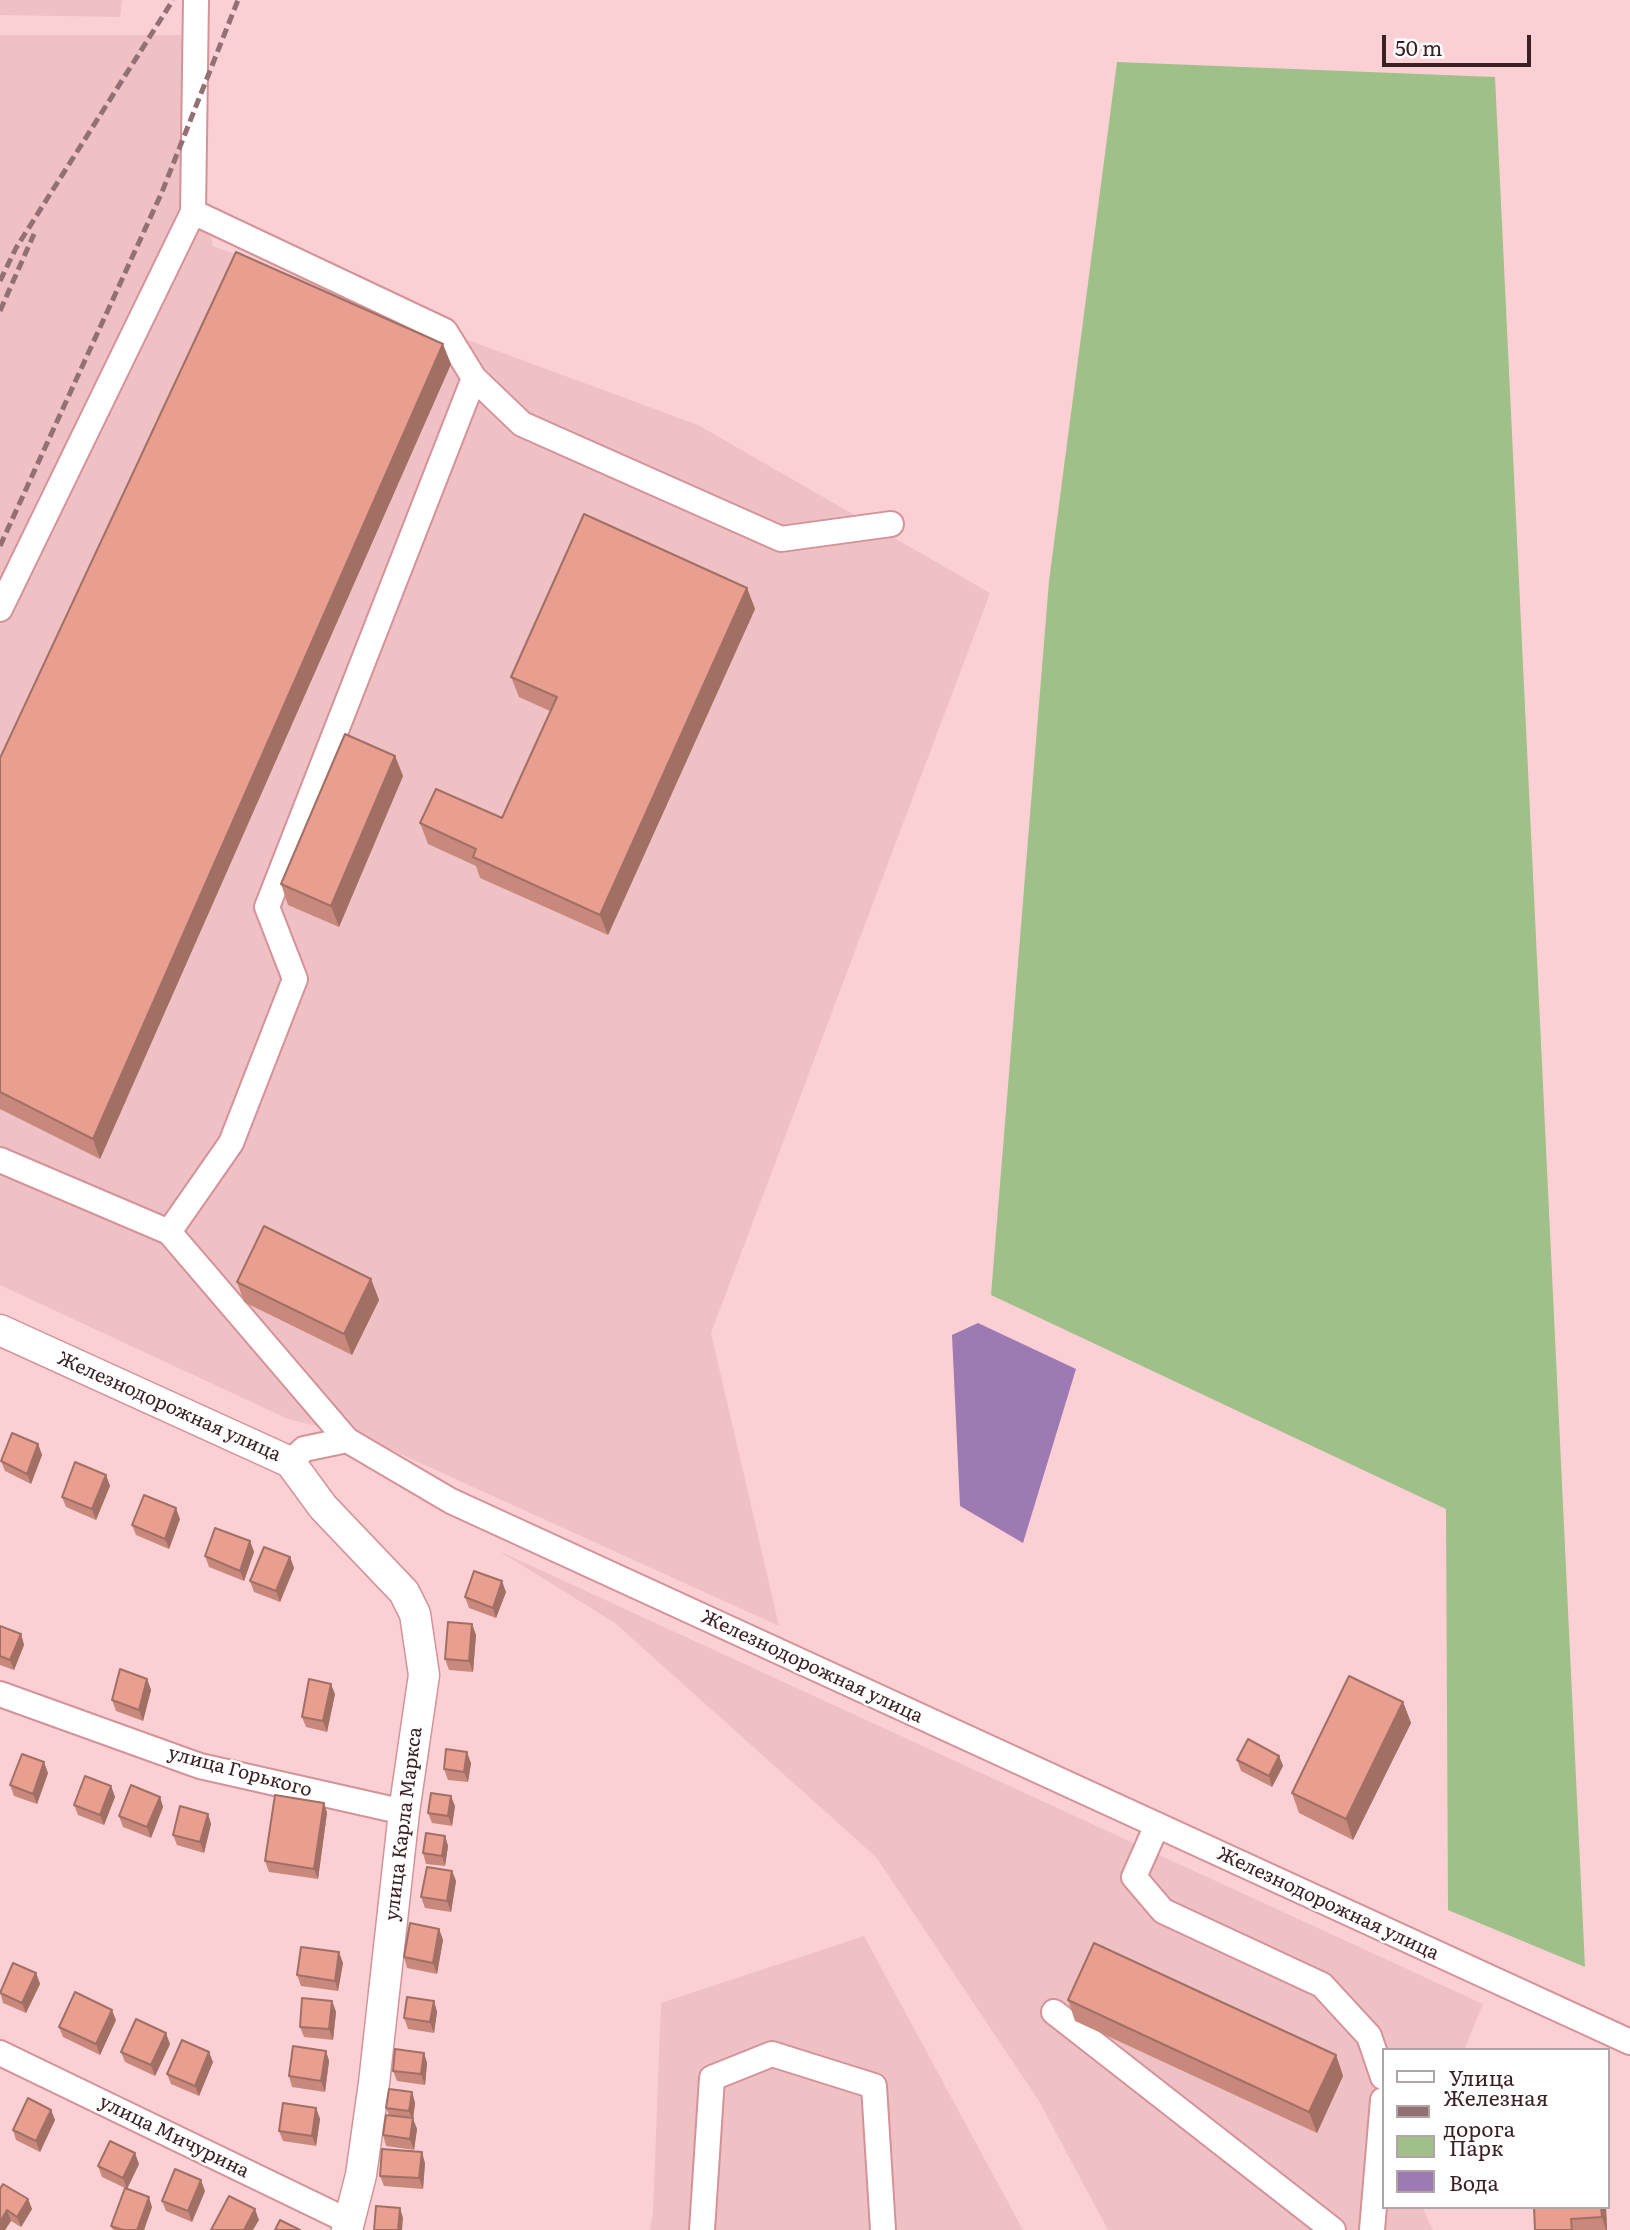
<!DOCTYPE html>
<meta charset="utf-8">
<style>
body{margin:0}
#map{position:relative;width:1630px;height:2230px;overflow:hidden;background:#fbd0d4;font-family:Literata,serif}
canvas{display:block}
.legend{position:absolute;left:1382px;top:2048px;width:228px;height:161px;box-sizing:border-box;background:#fefefe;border:2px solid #b0a5a6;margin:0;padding:9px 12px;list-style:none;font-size:21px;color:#3a2023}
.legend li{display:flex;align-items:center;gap:14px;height:35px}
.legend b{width:35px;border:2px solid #b0a5a6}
.scale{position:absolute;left:1382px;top:35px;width:149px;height:32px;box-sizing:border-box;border:4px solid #3a2023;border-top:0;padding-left:9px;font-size:21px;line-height:24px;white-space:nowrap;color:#3a2023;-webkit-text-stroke:5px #fefefe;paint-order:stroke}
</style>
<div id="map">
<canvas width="1630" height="2230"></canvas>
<ul class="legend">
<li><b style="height:9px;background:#fff"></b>Улица</li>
<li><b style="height:9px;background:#927074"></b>Железная дорога</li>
<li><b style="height:19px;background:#9fc088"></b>Парк</li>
<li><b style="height:19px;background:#9d7ab2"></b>Вода</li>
</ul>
<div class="scale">50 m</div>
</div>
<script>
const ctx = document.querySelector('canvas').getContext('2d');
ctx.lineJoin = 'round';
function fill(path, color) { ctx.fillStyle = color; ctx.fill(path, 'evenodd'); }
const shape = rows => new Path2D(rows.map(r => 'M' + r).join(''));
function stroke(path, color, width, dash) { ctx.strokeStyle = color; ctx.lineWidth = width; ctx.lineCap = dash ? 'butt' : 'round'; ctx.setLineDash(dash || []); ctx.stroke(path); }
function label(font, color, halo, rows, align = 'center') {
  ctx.font = font + ' Literata,serif'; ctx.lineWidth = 5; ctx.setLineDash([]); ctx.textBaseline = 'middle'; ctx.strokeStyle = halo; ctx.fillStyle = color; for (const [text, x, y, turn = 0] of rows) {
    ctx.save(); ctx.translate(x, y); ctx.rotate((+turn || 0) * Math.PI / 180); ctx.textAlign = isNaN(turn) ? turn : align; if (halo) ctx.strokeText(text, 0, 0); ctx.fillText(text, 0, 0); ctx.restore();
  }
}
fill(shape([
 [0,0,122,0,120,17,0,15],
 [0,35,181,35,213,246,698,425,990,593,711,1333,779,1626,365,1438,288,1419,0,1285],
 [499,1551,1483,2004,1464,2050,1383,2050,1383,2207,1422,2207,1433,2230,1108,2230,1039,2101,876,1857,615,1623],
 [864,1936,1023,2230,650,2230,653,2212,661,2003]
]), '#efc0c4');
fill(shape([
 [1117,62,1495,77,1585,1967,1448,1910,1446,1509,991,1295,1049,581]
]), '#9fc088');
fill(shape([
 [978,1323,1076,1369,1023,1543,960,1506,952,1335]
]), '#9d7ab2');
const minor = shape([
 [474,378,522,424,781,539,891,524],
 [0,609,193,212,196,0],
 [0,1160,169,1232,347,1440],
 [169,1232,231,1143,295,979,267,907,474,378,445,331,193,212],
 [290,1462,304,1449,347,1440,451,1501,1630,2042],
 [0,1694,200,1766,404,1812],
 [1157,1825,1134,1877,1163,1911,1322,1985,1369,2036,1383,2077],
 [1054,2012,1333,2230],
 [0,2053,348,2221],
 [702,2230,712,2078,772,2054,874,2086,883,2230],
 [1372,2230,1383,2100]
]);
const major = shape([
 [0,1330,290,1462,323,1507,404,1592,415,1614,424,1675,404,1812,374,2083,361,2175,347,2230]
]);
stroke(minor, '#d49299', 28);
stroke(major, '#d49299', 33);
stroke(minor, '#fff', 24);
stroke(major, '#fff', 30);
stroke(shape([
 [0,281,16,248,173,0],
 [0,311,34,234],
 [0,546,162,192,238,0]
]), '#927074', 5, [10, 5]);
fill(shape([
 [451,364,100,1159,0,1109,0,758],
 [747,588,755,609,608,935,480,878,476,866,428,844,420,823,502,818,550,711,519,697,511,677],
 [395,756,403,776,339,927,288,905,281,884],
 [371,1279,379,1300,352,1355,244,1302,237,1282],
 [38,1444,42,1455,31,1484,5,1471,1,1461],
 [106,1475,110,1486,96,1520,66,1507,62,1497],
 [180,1519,169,1549,136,1535,132,1525],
 [250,1541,254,1552,244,1581,209,1567,205,1556],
 [290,1557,294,1568,280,1602,254,1592,250,1581],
 [506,1592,496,1618,469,1608,465,1597],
 [472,1624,476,1635,473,1672,449,1670,445,1659],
 [0,1626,21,1634,24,1645,14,1670,0,1665],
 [147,1679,151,1690,143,1721,116,1711,112,1700],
 [335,1694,327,1732,306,1727,302,1717],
 [1403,1702,1411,1723,1353,1840,1299,1813,1292,1793],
 [1279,1756,1283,1766,1272,1787,1241,1771,1237,1760],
 [471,1763,468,1782,448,1780,444,1769],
 [48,1773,37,1804,14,1796,10,1785],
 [111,1786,115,1797,104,1825,78,1815,74,1805],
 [160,1797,163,1807,151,1838,123,1827,119,1816],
 [324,1803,327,1813,318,1879,269,1872,265,1861],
 [455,1806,452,1826,432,1823,428,1813],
 [208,1814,211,1824,204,1853,177,1845,173,1835],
 [445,1836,448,1846,445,1866,426,1864,423,1853],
 [452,1871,456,1881,451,1912,425,1908,421,1897],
 [439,1929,443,1940,437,1974,407,1968,404,1957],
 [343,1963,338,1991,301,1986,297,1975],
 [36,1973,40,1984,26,2013,3,2003,0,1991],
 [1068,2000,1336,2055,1343,2076,1317,2133,1075,2021],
 [332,2001,336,2012,333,2040,304,2037,300,2027],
 [434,2001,437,2012,434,2033,408,2029,404,2018],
 [116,2020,100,2055,63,2037,59,2027],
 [170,2044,155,2076,125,2062,121,2052],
 [326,2051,329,2061,325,2092,292,2087,289,2076],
 [424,2053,427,2063,425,2085,397,2081,393,2071],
 [213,2062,199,2096,171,2084,167,2074],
 [412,2092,415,2103,413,2119,417,2129,414,2150,386,2146,383,2135,389,2115,386,2108],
 [316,2108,320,2119,316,2146,283,2141,279,2131],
 [51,2110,55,2120,40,2152,16,2140,13,2130],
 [425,2163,423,2189,384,2186,380,2176],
 [139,2164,127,2189,152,2207,144,2230,113,2230,111,2226,125,2188,102,2177,98,2166],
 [0,2189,28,2199,32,2209,21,2227,11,2221,5,2230,0,2230],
 [205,2191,192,2222,166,2211,162,2201],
 [1606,2207,1607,2230,1535,2230]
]), '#c8897c');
fill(shape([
 [443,344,451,364,100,1159,93,1139],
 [747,588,755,609,608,935,600,915],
 [395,756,403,776,339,927,331,906],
 [371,1279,379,1300,352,1355,344,1334],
 [38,1444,42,1455,31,1484,27,1474],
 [106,1475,110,1486,96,1520,92,1509],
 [176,1508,180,1519,169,1549,165,1539],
 [250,1541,254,1552,244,1581,240,1571],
 [290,1557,294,1568,280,1602,276,1591],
 [502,1581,506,1592,496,1618,493,1608],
 [472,1624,476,1635,473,1672,469,1661],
 [21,1634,24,1645,14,1670,10,1660],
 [147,1679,151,1690,143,1721,139,1710],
 [331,1684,335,1694,327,1732,323,1721],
 [1403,1702,1411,1723,1353,1840,1346,1819],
 [467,1752,471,1763,468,1782,464,1772],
 [1279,1756,1283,1766,1272,1787,1269,1776],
 [44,1762,48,1773,37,1804,33,1794],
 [111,1786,115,1797,104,1825,100,1815],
 [451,1796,455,1806,452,1826,448,1816],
 [160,1797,163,1807,151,1838,147,1827],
 [324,1803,327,1813,318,1879,314,1869],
 [208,1814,211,1824,204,1853,200,1842],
 [445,1836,448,1846,445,1866,442,1856],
 [452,1871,456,1881,451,1912,447,1901],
 [439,1929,443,1940,437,1974,433,1963],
 [339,1952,343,1963,338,1991,335,1981],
 [36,1973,40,1984,26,2013,22,2003],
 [332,2001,336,2012,333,2040,329,2029],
 [434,2001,437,2012,434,2033,430,2022],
 [112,2010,116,2020,100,2055,96,2044],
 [166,2033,170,2044,155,2076,151,2065],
 [326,2051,329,2061,325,2092,321,2081],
 [209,2052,213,2062,199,2096,195,2086],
 [424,2053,427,2063,425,2085,421,2074],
 [1336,2055,1343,2076,1317,2133,1309,2112],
 [412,2092,415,2103,413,2119,417,2129,414,2150,410,2139,413,2121,409,2111],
 [316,2108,320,2119,316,2146,312,2136],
 [51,2110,55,2120,40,2152,36,2141],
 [422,2152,425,2163,423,2189,419,2178],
 [135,2153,139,2164,127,2189,123,2178],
 [201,2180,205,2191,192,2222,188,2211],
 [149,2197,152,2207,144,2230,137,2230],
 [28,2199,32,2209,21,2227,17,2217],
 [1601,2207,1606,2207,1607,2230,1606,2230,1602,2217],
 [400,2208,403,2218,402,2230,398,2230],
 [255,2209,259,2220,253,2230,244,2230],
 [7,2210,11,2221,5,2230,0,2230,0,2222]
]), '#a26f65');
const building = shape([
 [236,252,443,344,93,1139,0,1092,0,758,236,252],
 [584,514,747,588,600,915,473,857,476,849,420,823,436,789,502,818,557,697,511,677,584,514],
 [345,734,395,756,331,906,281,884,345,734],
 [264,1226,371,1279,344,1334,237,1282,264,1226],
 [12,1433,38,1444,27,1474,1,1461,12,1433],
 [75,1462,106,1475,92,1509,62,1497,75,1462],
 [144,1495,176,1508,165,1539,132,1525,144,1495],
 [215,1528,250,1541,240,1571,205,1556,215,1528],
 [264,1547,290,1557,276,1591,250,1581,264,1547],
 [474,1571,502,1581,493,1608,465,1597,474,1571],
 [448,1622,472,1624,469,1661,445,1659,448,1622],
 [0,1626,21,1634,10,1660,0,1656,0,1626],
 [120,1669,147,1679,139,1710,112,1700,120,1669],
 [1349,1676,1403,1702,1346,1819,1292,1793,1349,1676],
 [309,1679,331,1684,323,1721,302,1717,309,1679],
 [1248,1739,1279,1756,1269,1776,1237,1760,1248,1739],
 [446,1749,467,1752,464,1772,444,1769,446,1749],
 [22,1754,44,1762,33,1794,10,1785,22,1754],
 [85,1776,111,1786,100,1815,74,1805,85,1776],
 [131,1785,160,1797,147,1827,119,1816,131,1785],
 [431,1793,451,1796,448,1816,428,1813,431,1793],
 [275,1795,324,1803,314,1869,265,1861,275,1795],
 [180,1806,208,1814,200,1842,173,1835,180,1806],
 [426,1833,445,1836,442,1856,423,1853,426,1833],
 [427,1867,452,1871,447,1901,421,1897,427,1867],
 [410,1923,439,1929,433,1963,404,1957,410,1923],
 [1094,1943,1336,2055,1309,2112,1068,2000,1094,1943],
 [301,1947,339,1952,335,1981,297,1975,301,1947],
 [13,1963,36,1973,22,2003,0,1993,13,1963],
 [75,1992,112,2010,96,2044,59,2027,75,1992],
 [407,1997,434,2001,430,2022,404,2018,407,1997],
 [302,1998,332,2001,329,2029,300,2027,302,1998],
 [136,2019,166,2033,151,2065,121,2052,136,2019],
 [182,2040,209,2052,195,2086,167,2074,182,2040],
 [293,2046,326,2051,321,2081,289,2076,293,2046],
 [395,2049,424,2053,421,2074,393,2071,395,2049],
 [389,2089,412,2092,409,2111,386,2108,389,2089],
 [28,2098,51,2110,36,2141,13,2130,28,2098],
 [283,2103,316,2108,312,2136,279,2131,283,2103],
 [386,2115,413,2118,410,2139,383,2135,386,2115],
 [110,2141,135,2153,123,2178,98,2166,110,2141],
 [382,2149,422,2152,419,2178,380,2176,382,2149],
 [175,2169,201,2180,188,2211,162,2201,175,2169],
 [3,2184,28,2199,17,2217,7,2210,0,2222,0,2189,3,2184],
 [125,2188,149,2197,137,2230,123,2230,111,2226,125,2188],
 [229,2196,255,2209,244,2230,211,2230,229,2196],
 [376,2206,400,2208,398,2230,374,2230,376,2206],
 [1534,2207,1601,2207,1602,2217,1571,2219,1572,2230,1535,2230,1534,2207],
 [280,2220,300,2230,275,2230,280,2220]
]);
fill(building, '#e89f90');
stroke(building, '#a26f65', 2);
label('19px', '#3a2023', '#fefefe', [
 ["Железнодорожная улица",169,1407,24],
 ["Железнодорожная улица",812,1667,25],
 ["улица Горького",240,1772,15],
 ["улица Карла Маркса",404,1824,-83],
 ["Железнодорожная улица",1328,1904,25],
 ["улица Мичурина",174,2137,26]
]);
</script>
